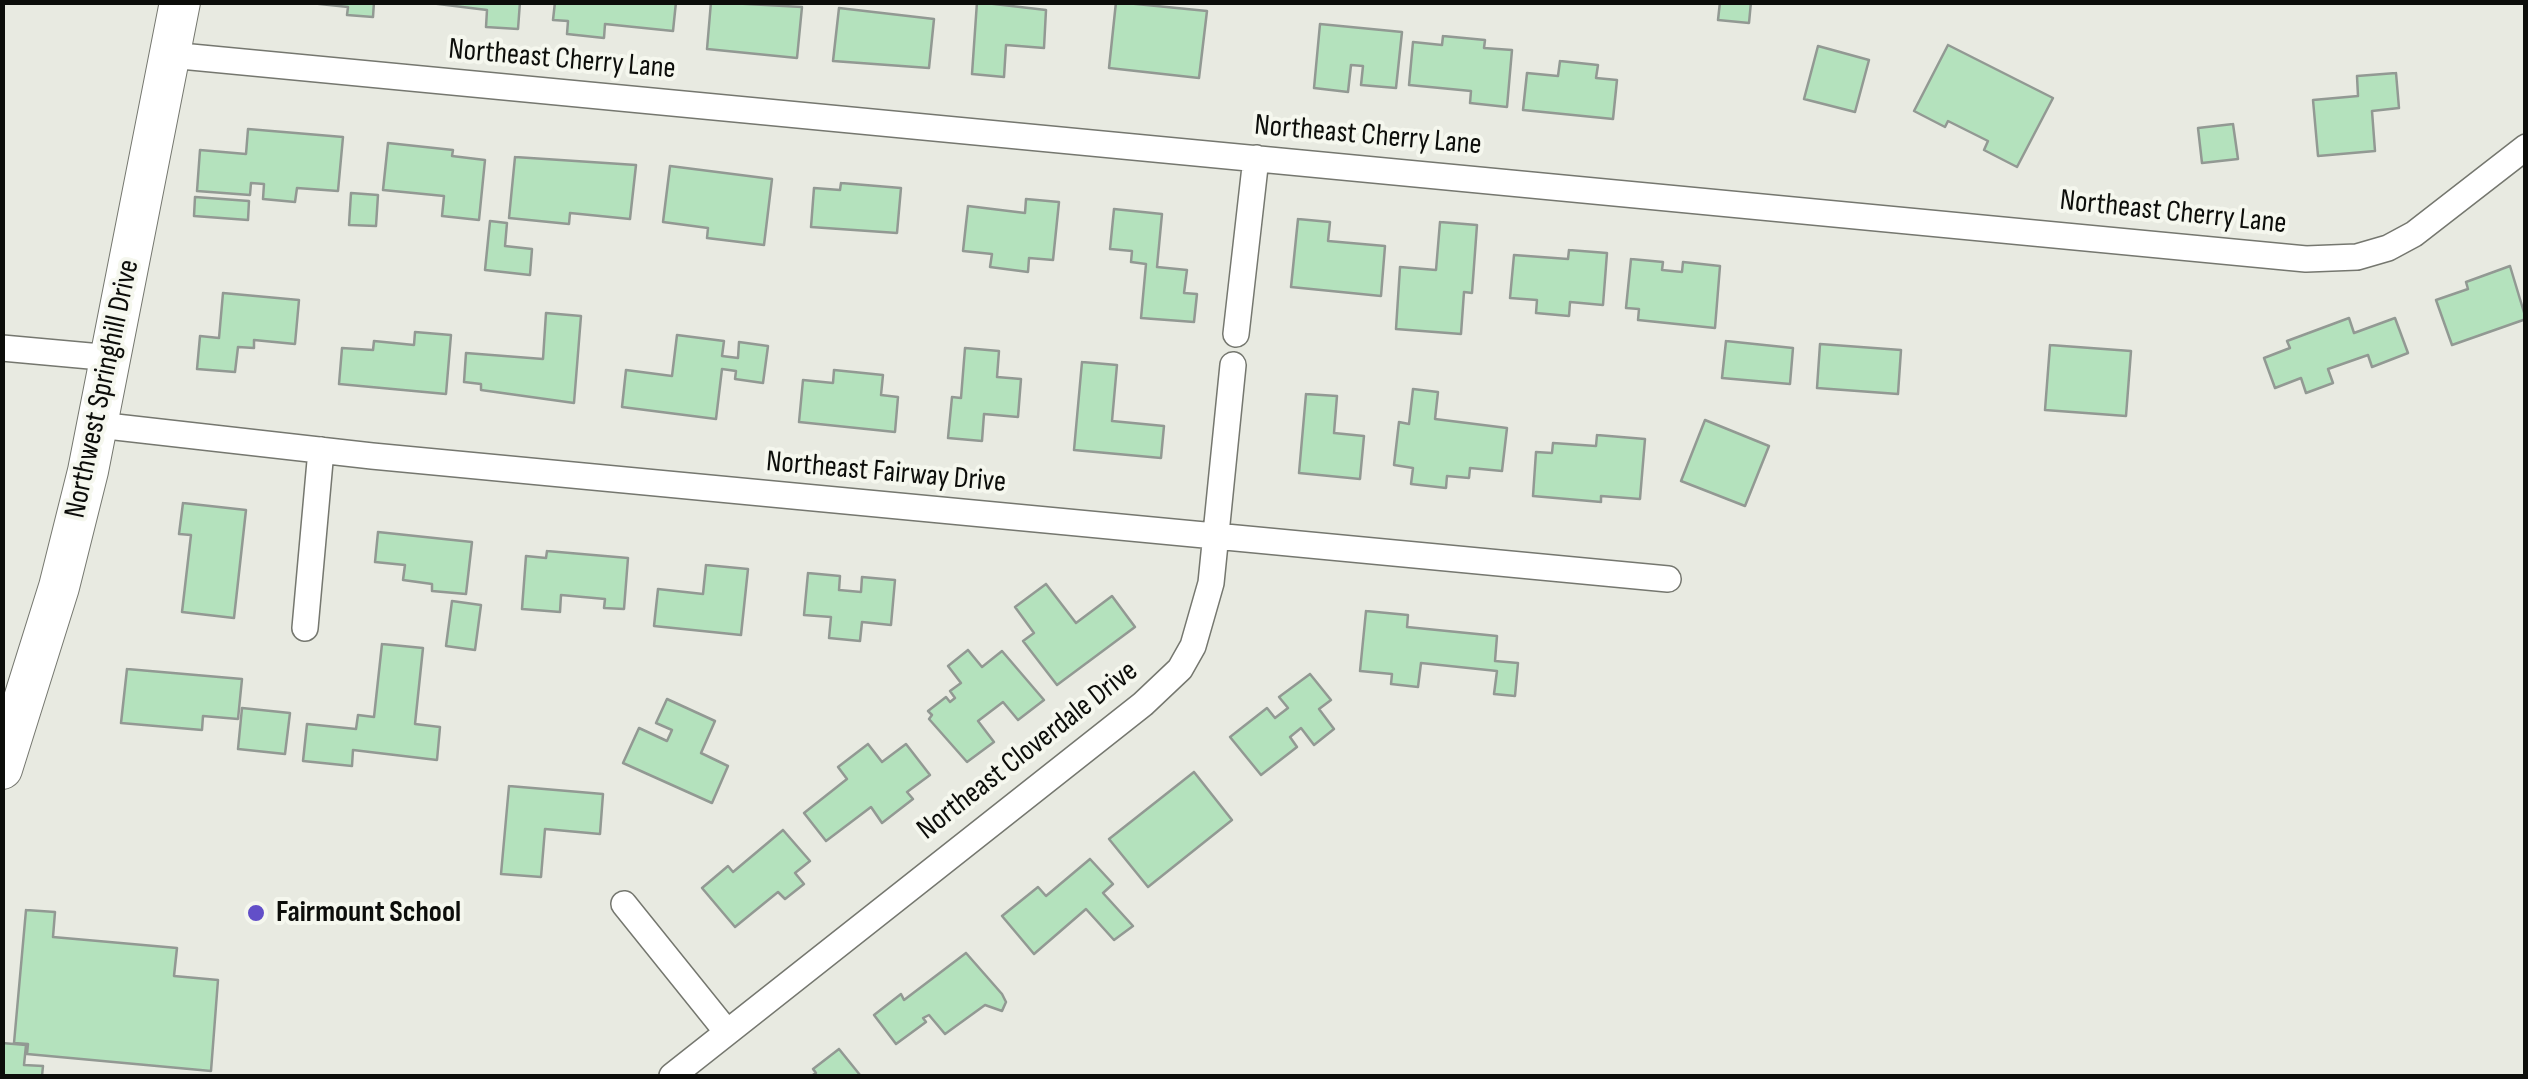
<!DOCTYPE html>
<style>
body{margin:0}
#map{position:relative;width:2528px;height:1079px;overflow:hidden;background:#e8eae1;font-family:"Sofia Sans Condensed",sans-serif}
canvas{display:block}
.frame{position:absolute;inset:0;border:5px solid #0c0d0a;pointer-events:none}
</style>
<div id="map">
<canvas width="2528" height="1079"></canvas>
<div class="frame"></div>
</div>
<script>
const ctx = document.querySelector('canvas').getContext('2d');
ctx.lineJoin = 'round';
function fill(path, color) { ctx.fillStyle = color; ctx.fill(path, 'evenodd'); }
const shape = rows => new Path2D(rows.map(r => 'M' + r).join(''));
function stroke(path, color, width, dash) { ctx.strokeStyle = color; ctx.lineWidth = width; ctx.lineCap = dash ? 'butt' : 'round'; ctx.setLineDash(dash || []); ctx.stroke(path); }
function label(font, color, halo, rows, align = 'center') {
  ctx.font = font + ' "Sofia Sans Condensed",sans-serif'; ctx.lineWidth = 8; ctx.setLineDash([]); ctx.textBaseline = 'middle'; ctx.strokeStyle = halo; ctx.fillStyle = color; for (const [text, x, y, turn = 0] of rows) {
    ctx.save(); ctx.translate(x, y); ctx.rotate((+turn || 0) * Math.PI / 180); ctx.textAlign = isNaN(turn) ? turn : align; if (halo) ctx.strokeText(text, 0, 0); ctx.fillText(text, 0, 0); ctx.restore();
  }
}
const building = shape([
 [301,2,374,2,373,17,347,15,348,7,301,2],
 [422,2,520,2,518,29,486,27,487,10,422,2],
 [555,2,676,2,673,31,605,24,604,38,567,34,568,21,553,20,555,2],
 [711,2,802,7,797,58,707,49,711,2],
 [977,2,1046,10,1044,48,1006,45,1004,77,972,74,977,2],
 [1116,2,1207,11,1199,78,1109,68,1116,2],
 [1720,2,1751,2,1749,23,1718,20,1720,2],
 [839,8,934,19,929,68,833,61,839,8],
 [1320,24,1402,32,1396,88,1361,85,1363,66,1351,65,1348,92,1314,88,1320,24],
 [1443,36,1485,40,1484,48,1512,50,1507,107,1470,103,1471,91,1409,85,1413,42,1442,45,1443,36],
 [1948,45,2053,98,2017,167,1984,150,1988,141,1948,121,1945,127,1914,111,1948,45],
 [1818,46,1869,60,1855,112,1804,99,1818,46],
 [1560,61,1598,65,1596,78,1617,80,1613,119,1523,110,1527,73,1558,76,1560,61],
 [2396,73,2399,108,2372,111,2375,151,2318,156,2313,100,2358,96,2357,76,2396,73],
 [2233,124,2238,159,2202,163,2198,128,2233,124],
 [248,129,343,137,338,191,297,188,295,202,263,199,264,184,251,183,250,195,197,191,200,150,246,154,248,129],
 [388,143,453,150,452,156,485,160,479,220,442,216,444,196,383,190,388,143],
 [515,157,636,165,630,219,570,213,569,224,509,218,515,157],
 [670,166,772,179,764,245,707,238,708,228,663,222,670,166],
 [841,183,901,188,897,233,811,227,814,188,840,190,841,183],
 [351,193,378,195,376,226,349,225,351,193],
 [195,197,249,201,248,220,194,216,195,197],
 [1026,199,1059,202,1053,260,1029,258,1028,272,990,267,992,254,963,251,968,206,1025,213,1026,199],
 [1114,209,1162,214,1157,267,1187,270,1184,293,1197,294,1194,322,1141,318,1146,264,1131,262,1132,251,1110,249,1114,209],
 [1298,219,1330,222,1328,241,1385,246,1381,296,1291,287,1298,219],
 [490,221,507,223,505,246,532,249,530,275,485,270,490,221],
 [1440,222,1477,225,1472,293,1464,292,1461,334,1396,329,1400,267,1436,270,1440,222],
 [1569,250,1607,253,1603,305,1570,302,1569,316,1536,313,1537,300,1510,298,1514,255,1568,259,1569,250],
 [1631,259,1663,262,1662,270,1682,272,1683,262,1720,266,1715,328,1638,320,1639,309,1626,308,1631,259],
 [2510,266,2526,319,2452,345,2436,300,2468,289,2466,282,2510,266],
 [223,293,299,300,295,344,254,340,254,348,238,347,235,372,197,369,200,336,219,338,223,293],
 [546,313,581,316,574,403,481,390,481,384,464,382,466,353,543,359,546,313],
 [2349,318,2354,333,2395,318,2408,353,2372,367,2368,355,2328,369,2333,383,2306,393,2301,378,2275,388,2264,358,2290,348,2287,341,2349,318],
 [415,332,451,335,446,394,339,384,342,348,373,350,374,341,414,345,415,332],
 [677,335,724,341,722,356,738,358,739,342,768,346,763,383,735,379,736,371,722,369,716,419,622,407,626,370,672,376,677,335],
 [1726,341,1793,348,1790,384,1722,378,1726,341],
 [1820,344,1901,350,1898,394,1817,388,1820,344],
 [2050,345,2131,351,2126,416,2045,410,2050,345],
 [965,348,999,351,997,377,1021,379,1018,417,984,414,982,441,948,438,952,397,961,398,965,348],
 [1082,362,1117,365,1112,421,1164,426,1161,458,1074,450,1082,362],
 [834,370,883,375,881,395,898,397,895,432,799,422,803,380,833,383,834,370],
 [1413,389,1438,392,1435,419,1507,428,1502,471,1470,468,1469,478,1447,476,1446,488,1411,484,1413,468,1394,465,1399,422,1409,424,1413,389],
 [1306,394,1337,396,1334,433,1364,436,1360,479,1299,473,1306,394],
 [1705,420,1769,446,1745,506,1681,481,1705,420],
 [1597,435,1645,439,1640,499,1601,496,1601,502,1533,496,1536,452,1552,453,1553,443,1596,446,1597,435],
 [183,503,246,510,234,618,182,612,191,535,179,534,183,503],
 [378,532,472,542,466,594,432,591,432,584,403,580,405,565,375,562,378,532],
 [547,551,628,558,624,609,604,608,605,599,561,595,560,612,522,609,526,556,546,558,547,551],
 [706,565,748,569,741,635,654,626,658,589,703,594,706,565],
 [808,573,840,576,839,590,861,592,862,577,895,580,891,625,862,622,860,641,829,638,831,617,804,615,808,573],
 [1046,584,1076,623,1112,596,1135,627,1057,685,1023,641,1034,633,1015,607,1046,584],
 [452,601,481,605,475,650,446,646,452,601],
 [1366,611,1408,615,1407,627,1497,636,1495,661,1518,663,1515,696,1494,694,1497,671,1421,663,1418,687,1391,684,1392,674,1360,671,1366,611],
 [382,644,423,648,415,724,440,727,437,760,353,750,352,766,303,761,307,724,356,729,358,715,374,717,382,644],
 [968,650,982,667,1002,651,1044,700,1018,720,1003,702,978,721,994,742,967,762,929,719,932,715,928,711,946,697,950,702,955,698,950,691,961,683,948,666,968,650],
 [127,669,242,679,238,719,203,716,202,730,121,723,127,669],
 [1310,674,1331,700,1319,709,1334,729,1314,745,1301,728,1290,737,1297,747,1261,775,1230,737,1267,708,1275,718,1288,708,1279,697,1310,674],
 [667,699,715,721,701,753,728,766,712,803,623,763,639,728,667,741,672,730,656,723,667,699],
 [242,708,290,713,285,754,238,749,242,708],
 [868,744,882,762,906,744,930,775,907,792,913,799,882,823,871,807,826,841,804,813,847,779,838,767,868,744],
 [1194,772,1232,820,1148,887,1109,839,1194,772],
 [509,786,603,794,600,834,545,829,541,877,501,874,509,786],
 [783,830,810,861,795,873,804,884,785,899,778,892,735,927,702,888,728,866,733,872,783,830],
 [1090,859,1113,884,1103,893,1133,926,1114,940,1086,909,1034,954,1002,916,1038,887,1046,896,1090,859],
 [26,910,55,912,53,937,177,948,174,976,218,980,211,1071,27,1054,28,1044,14,1043,26,910],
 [966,953,1002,994,1006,1002,1002,1011,985,1005,945,1034,929,1015,923,1018,926,1022,896,1044,874,1015,901,994,904,1000,966,953],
 [2,1043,26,1045,24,1065,43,1066,42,1076,2,1076,2,1043],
 [839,1049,860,1075,811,1076,816,1073,813,1069,839,1049]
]);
fill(building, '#b4e2bd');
stroke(building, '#929993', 2.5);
const minor = shape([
 [170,55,2306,259,2357,257,2388,248,2414,234,2526,147],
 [1236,334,1256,158],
 [2,348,112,358],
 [98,425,372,456,1668,579],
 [305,628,321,450],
 [624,904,727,1032],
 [672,1076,1143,704,1180,669,1193,646,1211,583,1233,365]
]);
const primary = shape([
 [2,769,59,587,88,471,180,2]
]);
stroke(minor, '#75776f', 28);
stroke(primary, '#75776f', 42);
stroke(minor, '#fff', 25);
stroke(primary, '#fff', 40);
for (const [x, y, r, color] of [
 [256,913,10,"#624fc8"]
]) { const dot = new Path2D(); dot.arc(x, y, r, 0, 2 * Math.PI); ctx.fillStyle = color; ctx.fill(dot); stroke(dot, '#f5f7ee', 4); }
label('30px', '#0c0d0a', '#f5f7ee', [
 ["Northeast Cherry Lane",562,60,5],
 ["Northeast Cherry Lane",1368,136,5],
 ["Northeast Cherry Lane",2173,213,6],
 ["Northwest Springhill Drive",103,389,-78],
 ["Northeast Fairway Drive",886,473,5],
 ["Northeast Cloverdale Drive",1028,751,-38]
]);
label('bold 30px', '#0c0d0a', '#f5f7ee', [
 ["Fairmount School",276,913]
], 'left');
</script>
